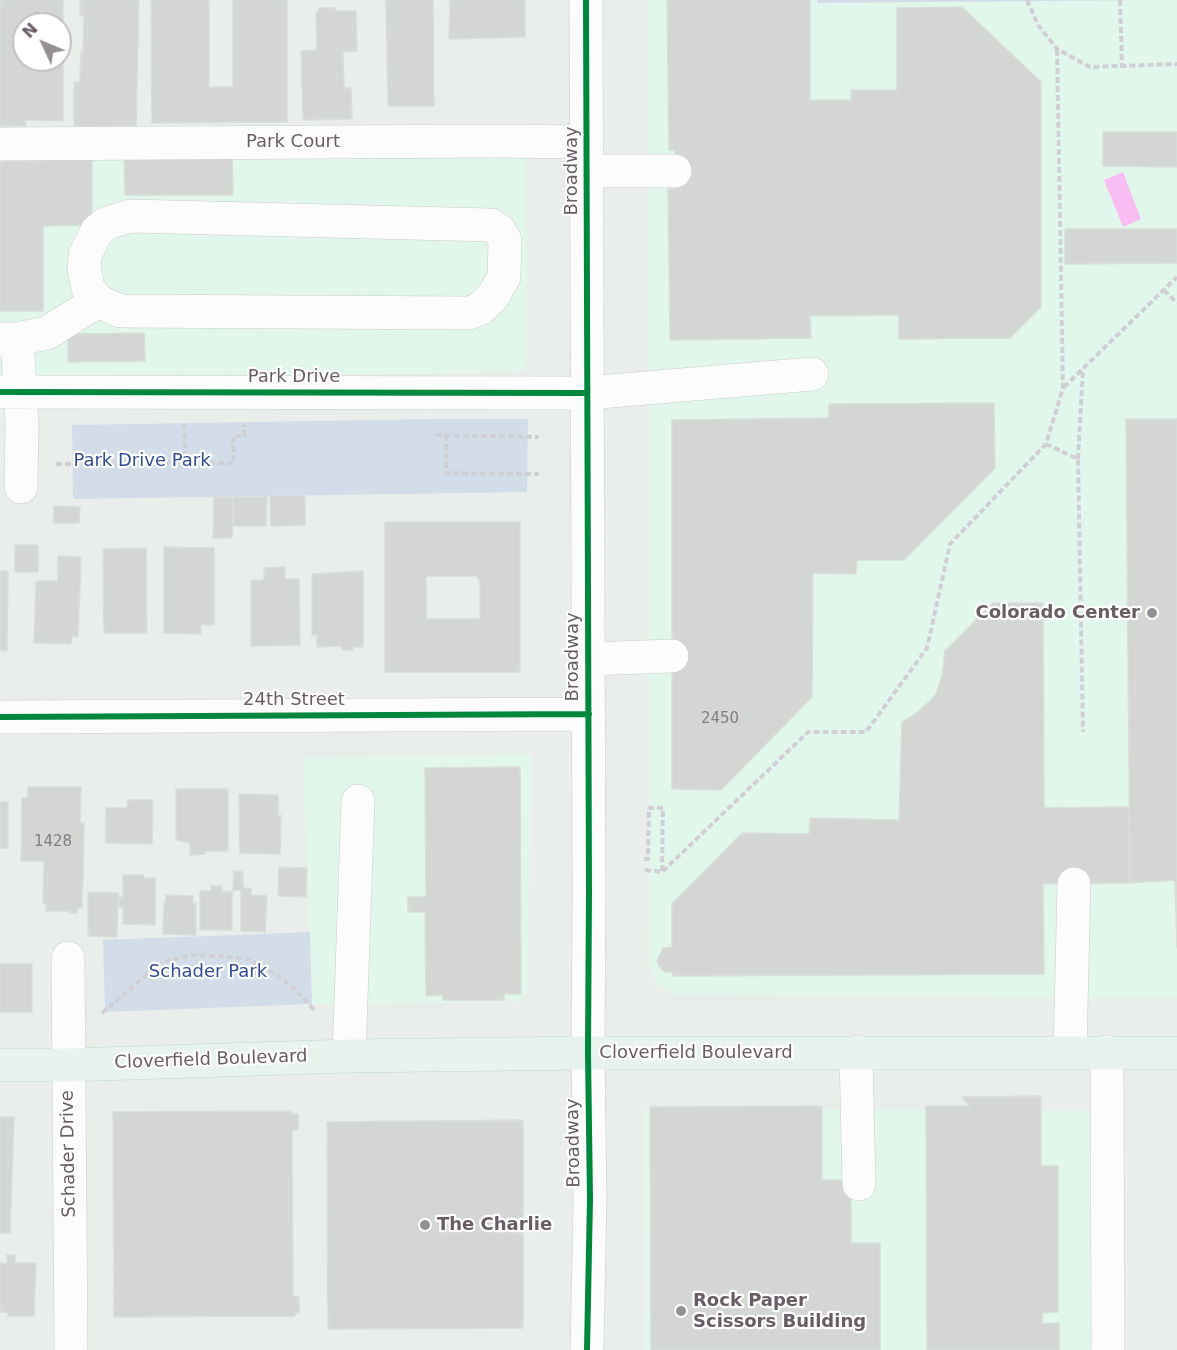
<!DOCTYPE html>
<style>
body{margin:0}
#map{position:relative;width:1177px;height:1350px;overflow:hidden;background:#e9eeeb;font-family:"DejaVu Sans",sans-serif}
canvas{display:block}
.north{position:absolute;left:12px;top:12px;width:60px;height:60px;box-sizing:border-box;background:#fff;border:2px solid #c3bec1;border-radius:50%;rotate:314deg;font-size:16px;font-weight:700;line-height:24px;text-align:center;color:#685d65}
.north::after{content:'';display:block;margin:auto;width:21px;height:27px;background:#959094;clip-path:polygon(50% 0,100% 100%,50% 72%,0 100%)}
</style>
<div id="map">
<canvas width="1177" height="1350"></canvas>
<div class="north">N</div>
</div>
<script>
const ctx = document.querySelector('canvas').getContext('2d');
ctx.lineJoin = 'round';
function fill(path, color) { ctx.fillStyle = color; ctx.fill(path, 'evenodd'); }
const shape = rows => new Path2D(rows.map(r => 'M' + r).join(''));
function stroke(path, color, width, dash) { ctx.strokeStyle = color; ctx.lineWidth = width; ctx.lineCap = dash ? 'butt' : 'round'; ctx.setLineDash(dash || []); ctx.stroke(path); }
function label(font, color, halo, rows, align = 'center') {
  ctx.font = font + ' "DejaVu Sans",sans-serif'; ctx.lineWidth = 4.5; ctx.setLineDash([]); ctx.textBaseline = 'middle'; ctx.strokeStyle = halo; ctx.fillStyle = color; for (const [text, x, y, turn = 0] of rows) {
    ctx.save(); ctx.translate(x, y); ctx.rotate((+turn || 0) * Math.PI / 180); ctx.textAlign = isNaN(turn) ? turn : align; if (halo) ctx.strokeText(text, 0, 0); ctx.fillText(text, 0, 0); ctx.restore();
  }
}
fill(shape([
 [648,0,1177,0,1177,998,672,994,656,982,649,964],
 [526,153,527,356,525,370,498,372,0,379,0,157],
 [531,755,527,993,519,1001,312,1004,303,758],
 [645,1108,1095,1111,1095,1350,646,1350]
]), '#e2f7eb');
fill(shape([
 [817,0,1159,0,817,3],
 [433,419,528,419,527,492,73,499,72,425],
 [310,932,312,1004,105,1012,103,940]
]), '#d3ddea');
fill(shape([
 [1123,172,1141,219,1123,227,1104,180]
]), '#f8bdf3');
const building = shape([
 [0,0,63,0,63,121,25,120,26,126,0,126,0,0],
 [24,24,60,24,60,60,24,60,24,24],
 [80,0,139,0,136,126,74,126,74,82,80,82,81,51,83,52,84,16,80,16,80,0],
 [151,0,209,0,209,87,233,87,233,0,287,0,287,122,152,123,151,0],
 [386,0,433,0,434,106,388,106,386,0],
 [450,0,525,0,525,37,449,39,450,0],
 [667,0,810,0,810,100,851,100,851,90,897,90,897,8,962,7,1041,82,1041,307,1010,338,899,339,899,315,810,316,811,338,670,340,668,189,675,189,675,150,669,150,667,0],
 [319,8,335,8,336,11,356,11,357,51,343,52,344,88,351,88,352,119,303,120,301,51,317,50,316,12,318,12,319,8],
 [1103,132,1177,132,1177,167,1103,166,1103,132],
 [232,156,233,195,125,195,124,157,232,156],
 [92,160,92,225,43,226,43,311,0,311,0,161,92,160],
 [1065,229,1177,229,1177,263,1065,264,1065,229],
 [144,333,145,361,68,362,68,334,144,333],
 [994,403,995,468,904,560,857,560,856,574,813,573,812,697,721,790,672,789,672,420,829,418,829,404,994,403],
 [1126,419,1177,419,1177,948,1175,880,1130,883,1126,419],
 [270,496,305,496,305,525,271,526,270,496],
 [214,497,233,497,232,538,213,538,214,497],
 [233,497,267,497,266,526,233,526,233,497],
 [54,506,80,507,79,523,53,523,54,506],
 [385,522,520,522,520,672,385,672,385,522],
 [426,576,476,576,480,581,480,619,426,619,426,576],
 [15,545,38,545,38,572,15,572,15,545],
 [164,547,214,548,214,625,201,625,201,634,164,633,164,547],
 [146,548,147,633,104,633,103,549,146,548],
 [58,556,81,557,78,637,72,636,71,644,34,643,36,581,58,581,58,556],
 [285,567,285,579,299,579,300,645,251,646,251,580,264,580,264,568,285,567],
 [0,571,8,571,7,651,0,650,0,571],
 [363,571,363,647,353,647,353,650,342,650,342,646,317,647,317,635,312,635,312,574,363,571],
 [993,603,1043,603,1044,808,1129,807,1130,883,1043,884,1044,974,673,976,672,972,665,972,659,966,657,960,663,948,672,947,672,904,742,833,809,834,810,818,899,820,902,722,914,715,930,701,936,694,942,676,945,651,993,603],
 [520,767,521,994,504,994,504,1000,443,1000,443,995,426,996,425,912,408,912,408,897,426,897,425,768,520,767],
 [28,787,81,787,80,823,84,823,83,886,82,885,82,908,77,908,77,913,70,913,70,911,46,911,46,903,43,903,44,861,21,861,22,798,27,798,28,787],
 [176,789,228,789,228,851,204,851,205,854,190,855,190,843,176,840,176,789],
 [239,794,278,795,278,816,281,815,280,854,240,853,239,794],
 [128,800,153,800,152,844,106,843,106,808,127,808,128,800],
 [0,802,8,802,8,848,0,848,0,802],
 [279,867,307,868,306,897,278,896,279,867],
 [234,871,243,872,243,888,251,888,251,895,267,896,265,932,241,931,241,890,233,890,234,871],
 [123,875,144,875,144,878,155,878,155,925,123,924,123,907,119,907,119,897,123,897,123,875],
 [211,886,222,886,222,892,232,891,232,930,200,930,200,891,211,891,211,886],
 [88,892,118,893,117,937,88,936,88,892],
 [166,895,193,896,193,903,196,903,196,935,163,934,164,903,166,903,166,895],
 [0,964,32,964,32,1012,0,1012,0,964],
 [1041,1096,1041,1166,1058,1166,1058,1312,1042,1313,1042,1324,1059,1323,1059,1350,927,1350,926,1106,970,1106,962,1097,1041,1096],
 [822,1106,822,1180,851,1180,851,1243,880,1243,880,1350,651,1350,650,1107,822,1106],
 [291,1111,292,1114,298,1114,298,1130,292,1130,293,1296,299,1297,299,1312,295,1313,295,1316,114,1317,113,1112,291,1111],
 [0,1117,14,1117,10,1233,0,1233,0,1117],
 [523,1120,523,1328,328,1329,327,1122,523,1120],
 [7,1255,15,1255,15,1263,36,1263,34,1316,8,1316,8,1312,0,1312,0,1263,7,1263,7,1255]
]);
fill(building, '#d3d6d3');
stroke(building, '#d8deda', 1.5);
const minor = shape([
 [586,0,589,892,588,1053,590,1199,587,1350],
 [0,144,492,141,587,142],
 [587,171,675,171],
 [131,216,490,225,499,230,505,240,504,277,493,296,480,309,469,313,120,311,98,301,88,288,84,268,85,255,97,231,107,223,131,216],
 [0,339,17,339,47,333,98,301],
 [17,339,22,424,21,487],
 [0,392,587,393,812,374],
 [588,659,672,656],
 [0,717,589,714],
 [68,958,71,1350],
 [856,1052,859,1184],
 [1070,1052,1074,884],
 [1107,1052,1108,1350],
 [349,1056,358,801]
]);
const major = shape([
 [0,1065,68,1065,349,1056,588,1053,1177,1053]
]);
stroke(minor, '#cbcbcb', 34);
stroke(major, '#b5d8c2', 34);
stroke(shape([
 [1027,0,1038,25,1057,49,1090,67,1177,64],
 [1120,0,1122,67],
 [1164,290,1177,303],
 [1064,387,1177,277],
 [184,424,185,463],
 [436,435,539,437],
 [446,435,446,473,539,474],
 [1046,444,1078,459,1083,732],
 [1078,459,1083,369],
 [56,464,234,463,233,436,244,436,244,425],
 [644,859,648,859,649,808,663,808,662,871],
 [645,870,662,872,808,732,866,732,927,648,950,544,1046,444,1063,388,1057,49],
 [102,1013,152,970,169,960,195,955,232,957,250,960,280,977,296,990,314,1010]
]), '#d0cfd6', 4, [6, 3]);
stroke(minor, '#fcfcfc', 33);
stroke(major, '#e9f3ee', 33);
stroke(shape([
 [586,0,589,892,588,1053,590,1199,587,1350],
 [0,392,587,393],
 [0,717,589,714]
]), '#00873e', 6);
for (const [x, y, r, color] of [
 [1152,613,6,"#959094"],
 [425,1225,6,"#959094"],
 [681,1311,6,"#959094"]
]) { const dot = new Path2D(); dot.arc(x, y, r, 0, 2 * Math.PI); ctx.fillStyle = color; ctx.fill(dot); stroke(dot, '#fff', 2); }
label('15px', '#847c82', null, [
 ["2450",720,719],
 ["1428",53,842]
]);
label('18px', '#685d65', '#fff', [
 ["Park Court",293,142],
 ["Broadway",572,171,-90],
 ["Park Drive",294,377],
 ["Broadway",573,657,-90],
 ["24th Street",294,700],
 ["Cloverfield Boulevard",696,1053],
 ["Cloverfield Boulevard",211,1060,-2],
 ["Broadway",574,1143,-91],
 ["Schader Drive",69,1154,-91]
]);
label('18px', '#314e93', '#fff', [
 ["Park Drive Park",142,461],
 ["Schader Park",208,972]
]);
label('bold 18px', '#685d65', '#fff', [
 ["Colorado Center",1140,613,"right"],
 ["The Charlie",437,1225],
 ["Rock Paper",693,1301],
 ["Scissors Building",693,1322]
], 'left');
</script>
